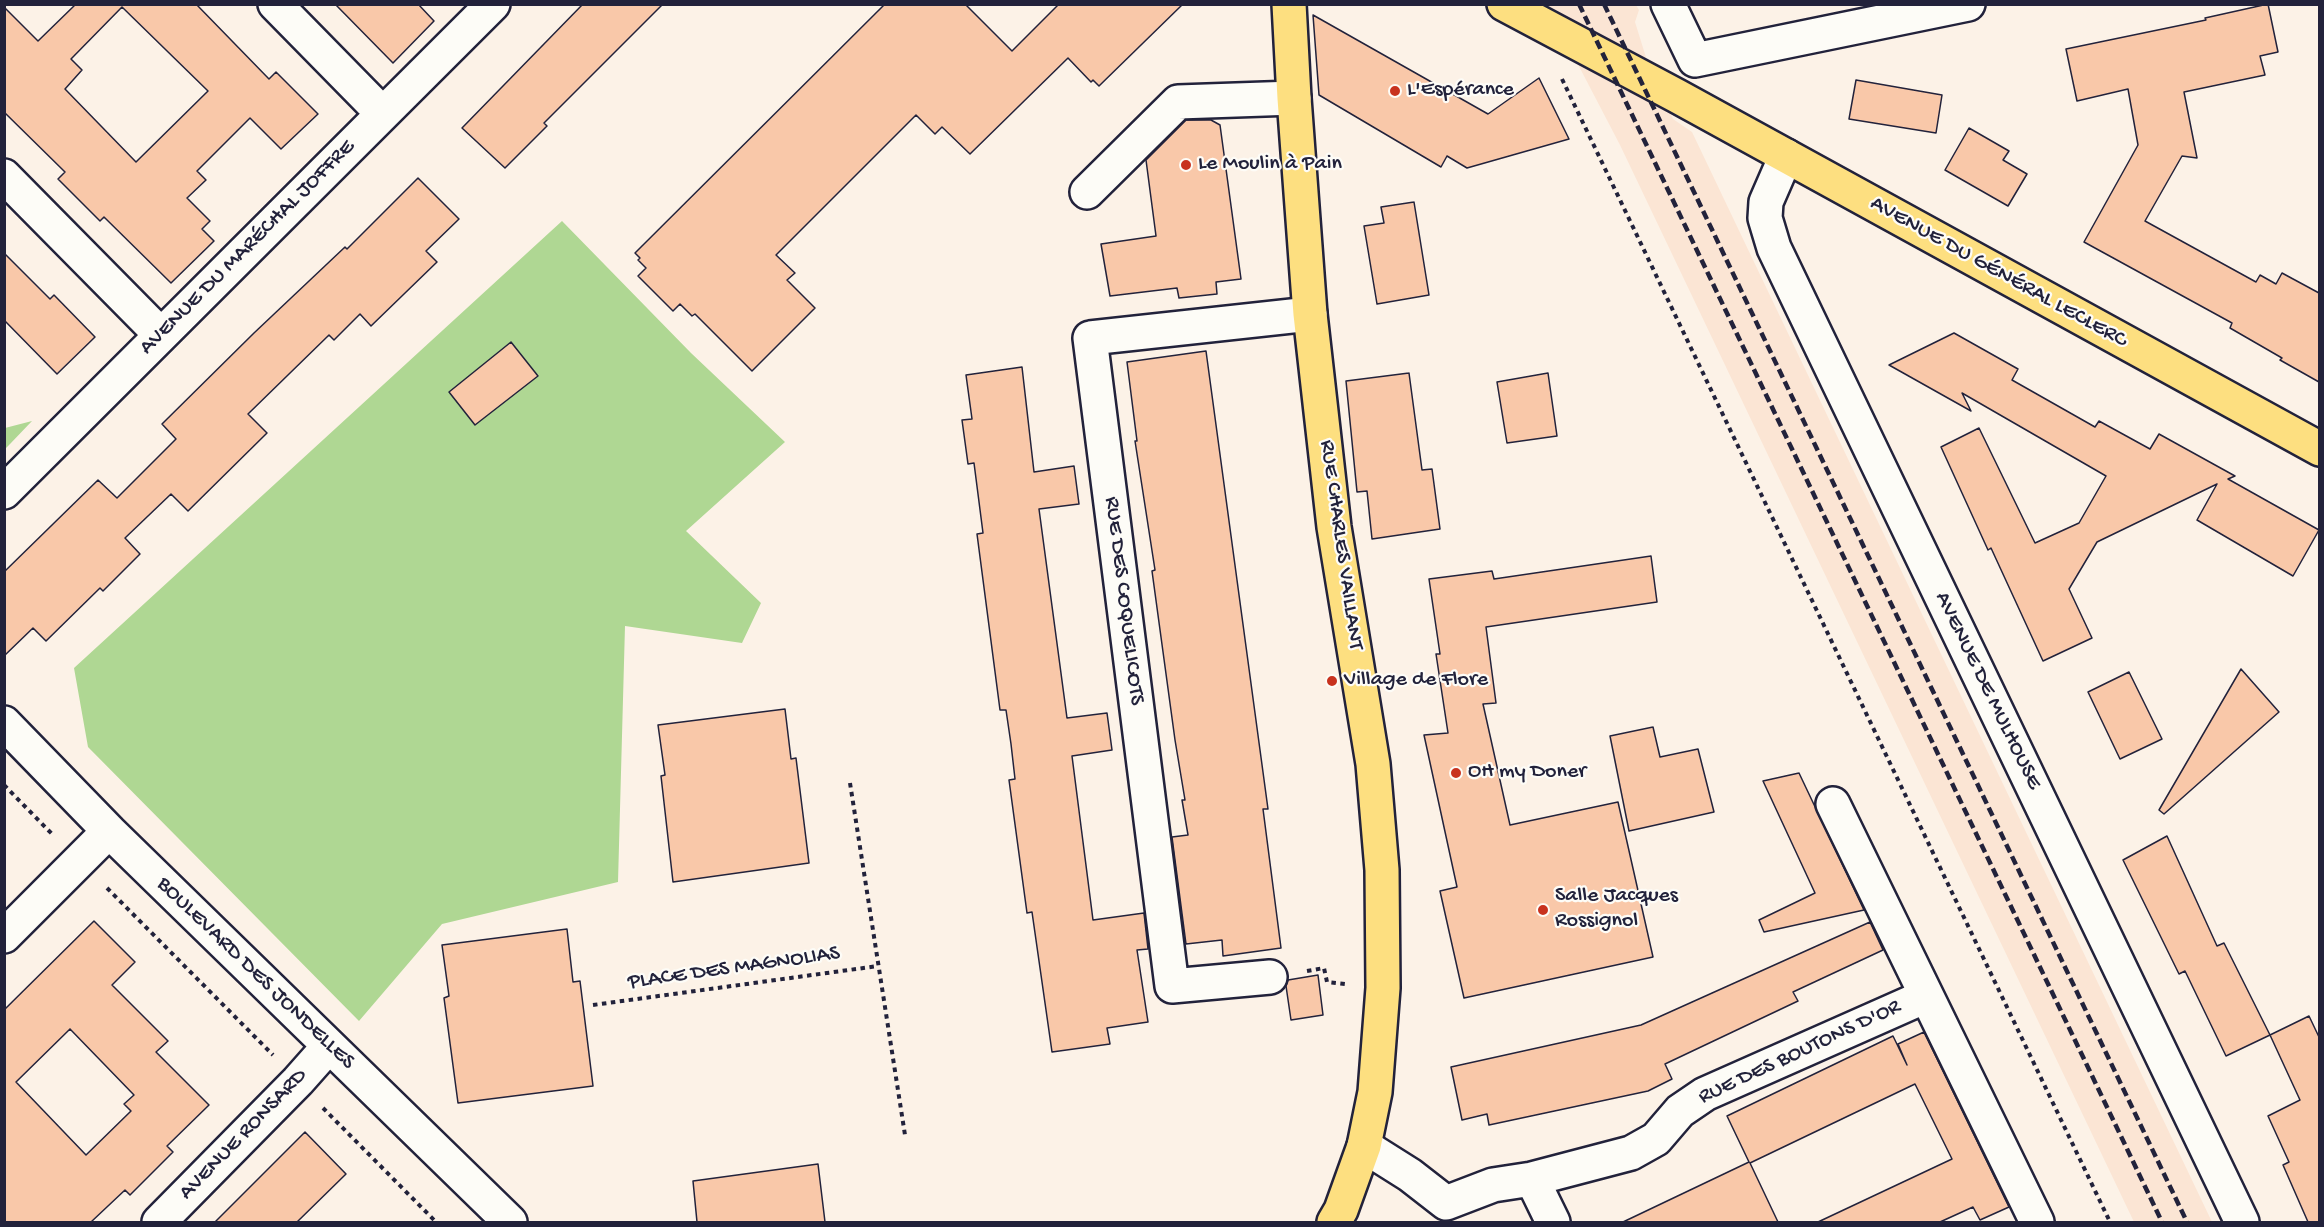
<!DOCTYPE html>
<meta charset="utf-8">
<style>
body{margin:0}
#map{position:relative;width:2324px;height:1227px;overflow:hidden;background:#fcf2e7;font-family:"Gochi Hand",sans-serif}
canvas{display:block}
.frame{position:absolute;inset:0;border:6px solid #22223b;pointer-events:none}
</style>
<div id="map">
<canvas width="2324" height="1227"></canvas>
<div class="frame"></div>
</div>
<script>
const ctx = document.querySelector('canvas').getContext('2d');
ctx.lineJoin = 'round';
function fill(path, color) { ctx.fillStyle = color; ctx.fill(path, 'evenodd'); }
const shape = rows => new Path2D(rows.map(r => 'M' + r).join(''));
function stroke(path, color, width, dash) { ctx.strokeStyle = color; ctx.lineWidth = width; ctx.lineCap = dash ? 'butt' : 'round'; ctx.setLineDash(dash || []); ctx.stroke(path); }
function label(font, color, halo, rows, align = 'center') {
  ctx.font = font + ' "Gochi Hand",sans-serif'; ctx.lineWidth = 4.5; ctx.setLineDash([]); ctx.textBaseline = 'middle'; ctx.strokeStyle = halo; ctx.fillStyle = color; for (const [text, x, y, turn = 0] of rows) {
    ctx.save(); ctx.translate(x, y); ctx.rotate((+turn || 0) * Math.PI / 180); ctx.textAlign = isNaN(turn) ? turn : align; if (halo) ctx.strokeText(text, 0, 0); ctx.fillText(text, 0, 0); ctx.restore();
  }
}
fill(shape([
 [1547,5,1636,5,1639,10,1635,22,1649,67,1673,119,1692,132,2212,1222,2134,1222,1620,145]
]), '#fbe5d4');
fill(shape([
 [562,221,691,353,785,442,686,531,761,603,742,643,625,626,618,882,442,924,359,1021,88,747,74,668],
 [32,421,10,444,5,449,5,428]
]), '#afd793');
const building = shape([
 [76,4,196,4,269,79,276,72,318,114,281,149,250,118,197,171,206,180,187,198,210,221,202,229,214,241,171,283,104,217,100,221,58,179,65,172,4,112,4,7,38,41,76,4],
 [122,7,208,91,136,162,65,89,82,70,71,59,122,7],
 [335,4,418,4,434,21,393,63,335,4],
 [583,4,663,4,544,123,547,126,505,168,462,128,583,4],
 [885,4,965,4,1012,51,1059,4,1183,4,1099,86,1093,80,1091,82,1068,58,970,154,942,127,935,134,916,115,776,255,795,273,787,280,815,308,752,371,695,314,692,316,680,304,673,311,638,276,646,268,638,260,640,258,635,253,885,4],
 [2268,4,2278,52,2260,56,2265,75,2184,92,2197,158,2182,156,2145,221,2256,282,2260,275,2276,284,2282,273,2319,293,2319,382,2280,360,2282,358,2230,328,2232,323,2084,242,2138,145,2128,89,2077,101,2066,49,2206,20,2205,18,2268,4],
 [1313,15,1488,114,1539,78,1569,139,1467,168,1447,156,1441,167,1319,95,1313,15],
 [1856,80,1942,95,1936,133,1849,119,1856,80],
 [1186,120,1211,120,1220,125,1241,279,1216,282,1217,294,1179,298,1177,288,1110,296,1101,244,1156,236,1146,160,1186,120],
 [1969,128,2009,151,2003,160,2027,174,2008,206,1945,170,1969,128],
 [418,178,459,219,426,251,437,262,371,326,360,314,334,340,329,335,248,414,267,433,188,511,171,494,125,538,140,554,103,591,100,588,46,641,33,628,4,656,4,572,98,480,117,498,176,439,162,424,254,333,345,247,347,249,418,178],
 [1414,202,1429,295,1377,304,1364,226,1384,223,1381,207,1414,202],
 [4,253,50,299,54,295,95,337,57,374,4,320,4,253],
 [1954,333,2018,369,2012,380,2095,427,2099,421,2150,449,2159,434,2235,476,2228,479,2319,530,2293,576,2197,520,2217,484,2097,542,2069,589,2092,638,2043,661,1991,548,1988,550,1941,447,1979,428,2035,543,2079,523,2106,476,1962,393,1971,411,1889,365,1954,333],
 [511,342,538,376,475,425,449,392,511,342],
 [1206,351,1268,809,1263,809,1281,948,1223,956,1222,940,1186,944,1172,837,1188,835,1182,800,1185,800,1175,740,1152,571,1155,570,1135,441,1137,441,1127,362,1206,351],
 [1022,367,1034,472,1074,466,1079,504,1039,509,1067,718,1107,713,1112,750,1072,756,1093,920,1144,913,1148,949,1137,950,1148,1022,1107,1028,1110,1044,1052,1052,1032,912,1027,913,1009,780,1015,779,1011,744,1006,710,1000,710,977,534,983,533,974,463,968,464,962,420,972,419,966,375,1022,367],
 [1409,373,1422,470,1432,469,1440,529,1372,539,1367,491,1357,492,1346,381,1409,373],
 [1548,373,1557,436,1507,443,1497,382,1548,373],
 [1651,556,1657,602,1486,627,1496,703,1483,704,1510,825,1618,802,1653,957,1464,998,1440,891,1457,887,1424,735,1448,733,1436,654,1440,654,1429,579,1492,571,1494,579,1651,556],
 [2241,669,2279,712,2164,814,2159,810,2241,669],
 [2129,672,2162,739,2120,759,2088,692,2129,672],
 [785,709,791,759,796,758,809,863,673,882,661,776,665,775,658,725,785,709],
 [1653,727,1660,757,1698,749,1714,812,1629,831,1610,736,1653,727],
 [1799,773,1864,910,1764,932,1759,920,1815,893,1763,781,1799,773],
 [2167,836,2217,946,2224,943,2270,1035,2226,1056,2185,971,2179,974,2123,860,2167,836],
 [94,921,135,962,112,985,168,1041,156,1052,209,1105,167,1146,173,1152,130,1195,125,1190,91,1222,4,1222,4,1010,94,921],
 [70,1029,134,1095,124,1104,131,1111,86,1155,16,1082,70,1029],
 [1870,922,1883,950,1793,992,1798,1001,1665,1064,1672,1079,1648,1091,1489,1125,1487,1114,1462,1120,1451,1067,1641,1025,1870,922],
 [567,929,573,982,580,981,593,1086,458,1103,444,998,449,996,442,945,567,929],
 [1318,975,1323,1015,1291,1020,1286,986,1288,980,1318,975],
 [2309,1016,2319,1037,2319,1222,2308,1222,2283,1165,2289,1162,2268,1116,2300,1100,2270,1035,2309,1016],
 [1924,1032,2009,1207,1980,1220,1973,1207,1940,1222,1818,1222,1952,1159,1915,1084,1750,1163,1778,1222,1623,1222,1749,1162,1727,1116,1893,1036,1907,1065,1898,1044,1924,1032],
 [305,1132,346,1174,297,1222,215,1222,305,1132],
 [818,1164,825,1222,697,1222,693,1181,818,1164]
]);
fill(building, '#f9c8a9');
stroke(building, '#22223b', 1.5);
const minor = shape([
 [275,4,382,113],
 [1668,4,1695,60],
 [1695,60,1968,4],
 [1786,156,1766,202,1765,218,1774,248,2242,1222],
 [4,176,161,335],
 [1087,192,1178,102,1294,98],
 [4,492,493,4],
 [4,723,109,831,510,1222],
 [1833,804,2037,1222],
 [4,936,109,831],
 [1270,977,1172,986,1090,338,1310,314],
 [1364,1146,1410,1175,1446,1203],
 [1532,1179,1553,1222],
 [1446,1203,1493,1185,1532,1179,1631,1153,1656,1139,1680,1111,1705,1094,1926,996],
 [159,1222,298,1081,329,1046]
]);
const major = shape([
 [1289,4,1294,98,1310,314,1334,527,1373,764,1382,870,1383,988,1375,1092,1364,1146,1341,1210,1334,1222],
 [1504,4,1677,96,2320,449]
]);
stroke(minor, '#22223b', 38);
stroke(major, '#22223b', 38);
stroke(shape([
 [1562,79,2110,1222],
 [850,783,905,1135],
 [4,785,52,834],
 [107,888,273,1055],
 [1307,971,1324,968,1327,982,1345,984],
 [593,1005,878,966],
 [323,1108,436,1222]
]), '#22223b', 4, [4.5, 4.5]);
stroke(minor, '#fdfcf7', 33);
stroke(major, '#fddf80', 33);
stroke(shape([
 [1579,4,2162,1222],
 [1604,4,2187,1222]
]), '#22223b', 4.5, [9, 4.5]);
for (const [x, y, r, color] of [
 [1395,91,6,"#c8321e"],
 [1186,165,6,"#c8321e"],
 [1332,681,6,"#c8321e"],
 [1456,773,6,"#c8321e"],
 [1543,910,6,"#c8321e"]
]) { const dot = new Path2D(); dot.arc(x, y, r, 0, 2 * Math.PI); ctx.fillStyle = color; ctx.fill(dot); stroke(dot, '#fdfcf7', 2); }
label('22px', '#22223b', '#fdfcf7', [
 ["L'Espérance",1407,91],
 ["Le Moulin à Pain",1198,165],
 ["Village de Flore",1344,681],
 ["OH my Doner",1468,773],
 ["Salle Jacques",1555,897],
 ["Rossignol",1555,922]
], 'left');
label('22px', '#22223b', '#fdfcf7', [
 ["AVENUE DU MARÉCHAL JOFFRE",248,248,-45],
 ["AVENUE DU GÉNÉRAL LECLERC",1998,273,29],
 ["RUE CHARLES VAILLANT",1340,545,82],
 ["RUE DES COQUELICOTS",1123,601,83],
 ["AVENUE DE MULHOUSE",1987,691,64],
 ["PLACE DES MAGNOLIAS",734,969,-8],
 ["BOULEVARD DES JONDELLES",255,974,44],
 ["RUE DES BOUTONS D'OR",1800,1053,-25],
 ["AVENUE RONSARD",244,1135,-46]
]);
</script>
